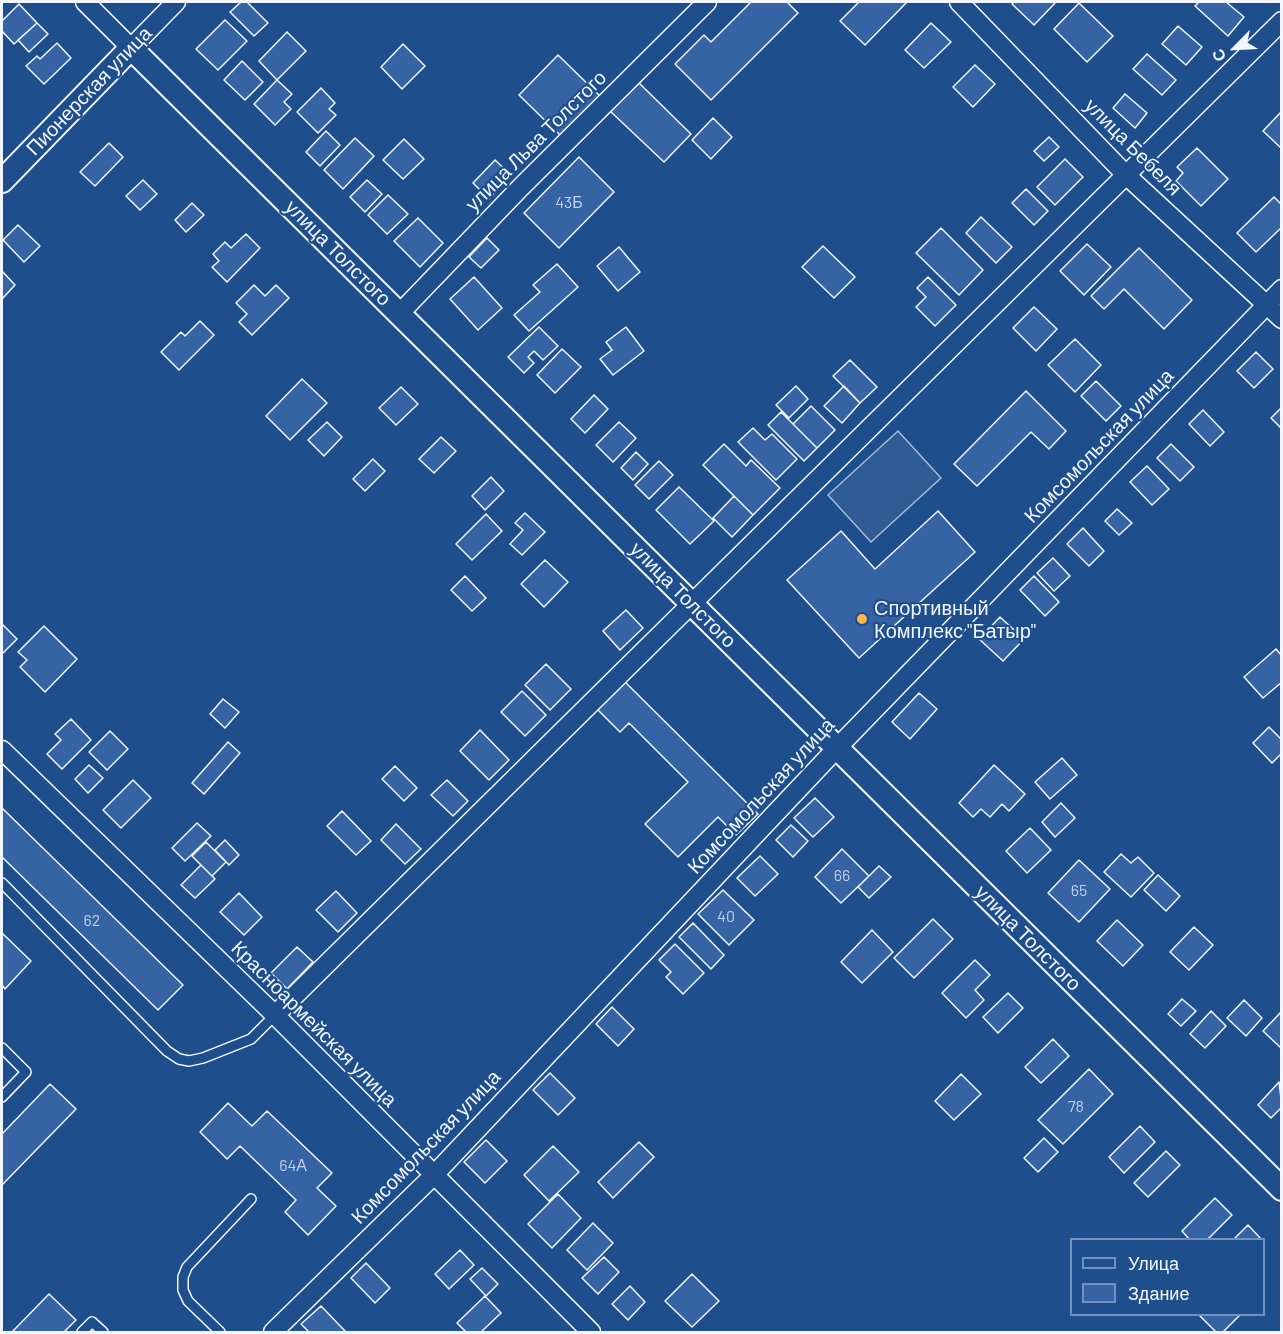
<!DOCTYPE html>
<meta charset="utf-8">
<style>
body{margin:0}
#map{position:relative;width:1283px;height:1334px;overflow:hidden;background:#1f4e8c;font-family:Barlow,sans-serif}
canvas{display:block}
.frame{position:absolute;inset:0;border:3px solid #f2f6ff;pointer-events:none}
.legend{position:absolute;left:1070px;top:1238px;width:195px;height:78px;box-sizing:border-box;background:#1f4e8c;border:2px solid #7391ba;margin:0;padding:8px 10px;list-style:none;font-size:18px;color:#f2f6ff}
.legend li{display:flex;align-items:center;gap:12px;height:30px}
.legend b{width:30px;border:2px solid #7391ba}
.north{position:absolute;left:1205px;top:18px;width:60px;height:60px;-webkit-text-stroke:4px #1f4e8c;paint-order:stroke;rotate:246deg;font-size:16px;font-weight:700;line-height:24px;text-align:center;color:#f2f6ff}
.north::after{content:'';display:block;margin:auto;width:21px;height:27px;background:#f2f6ff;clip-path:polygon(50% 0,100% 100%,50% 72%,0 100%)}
</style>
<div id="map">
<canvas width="1283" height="1334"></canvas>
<div class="frame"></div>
<ul class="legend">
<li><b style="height:8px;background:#1f4e8c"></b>Улица</li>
<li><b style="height:16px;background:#3563a3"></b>Здание</li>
</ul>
<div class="north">С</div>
</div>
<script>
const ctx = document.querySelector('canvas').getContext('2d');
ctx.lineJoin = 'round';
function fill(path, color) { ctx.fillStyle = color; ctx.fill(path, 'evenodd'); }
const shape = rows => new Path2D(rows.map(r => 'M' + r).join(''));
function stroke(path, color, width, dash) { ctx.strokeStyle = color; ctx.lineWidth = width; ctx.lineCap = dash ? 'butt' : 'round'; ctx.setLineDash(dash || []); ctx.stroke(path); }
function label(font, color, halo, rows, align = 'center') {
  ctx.font = font + ' Barlow,sans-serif'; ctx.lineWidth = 4.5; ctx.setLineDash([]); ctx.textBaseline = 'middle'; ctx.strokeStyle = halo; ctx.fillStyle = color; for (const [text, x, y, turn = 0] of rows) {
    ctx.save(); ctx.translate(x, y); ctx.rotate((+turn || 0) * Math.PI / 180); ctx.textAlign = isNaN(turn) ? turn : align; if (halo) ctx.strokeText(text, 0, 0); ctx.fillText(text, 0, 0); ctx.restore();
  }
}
const built = shape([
 [898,431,941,478,871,542,828,495,898,431]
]);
fill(built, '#305b95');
stroke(built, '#a8bbd7', 1.5);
const building = shape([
 [241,2,247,2,268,23,254,36,230,12,241,2],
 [751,2,787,2,798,13,711,100,675,64,704,35,711,42,751,2],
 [859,2,907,2,865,45,840,21,859,2],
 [1014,2,1056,2,1034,25,1012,4,1014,2],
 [1199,2,1226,2,1244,17,1228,36,1195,6,1199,2],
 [1079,3,1113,36,1087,62,1054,29,1079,3],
 [19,4,37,23,14,44,2,31,2,21,19,4],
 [225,20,247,41,218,70,196,49,225,20],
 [37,23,48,34,29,52,18,40,37,23],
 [931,23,951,42,924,68,905,50,931,23],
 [1178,26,1202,47,1186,65,1162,44,1178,26],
 [287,32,306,51,277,80,259,61,287,32],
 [57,43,71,58,44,84,26,66,37,56,40,59,57,43],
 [403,44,425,66,402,89,381,67,403,44],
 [1147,54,1176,80,1162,95,1133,69,1147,54],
 [558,55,600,96,561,136,519,95,558,55],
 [242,61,263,82,245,100,224,80,242,61],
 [975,65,995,84,973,107,953,87,975,65],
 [277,80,292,94,284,102,291,109,275,125,254,104,277,80],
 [638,82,691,134,664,162,610,111,638,82],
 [321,88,335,103,329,109,336,115,318,133,297,112,321,88],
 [1125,94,1147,113,1135,128,1113,108,1125,94],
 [1282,111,1282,147,1281,148,1263,131,1282,111],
 [713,118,732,137,711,159,692,140,713,118],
 [326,131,340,145,320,166,306,152,326,131],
 [1049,137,1059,147,1044,161,1034,151,1049,137],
 [355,138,374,156,343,189,324,170,355,138],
 [404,139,424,159,403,179,383,160,404,139],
 [109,143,123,157,95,186,80,172,109,143],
 [1197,148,1228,179,1201,206,1176,181,1183,173,1177,167,1197,148],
 [579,157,614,192,559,248,524,213,579,157],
 [1065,159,1083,177,1055,205,1037,187,1065,159],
 [495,160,511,175,489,199,473,183,495,160],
 [143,180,157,194,140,210,126,196,143,180],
 [367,180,382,194,365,212,350,197,367,180],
 [1026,189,1048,211,1034,225,1012,203,1026,189],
 [388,195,408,214,387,234,368,215,388,195],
 [1274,197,1282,205,1282,227,1256,252,1237,233,1274,197],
 [192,203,204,215,186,232,175,220,192,203],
 [981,217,1012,247,996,263,966,233,981,217],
 [418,218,443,243,420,267,394,241,418,218],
 [18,225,40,246,24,262,3,240,18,225],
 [941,228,983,270,959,295,916,253,941,228],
 [246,234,260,248,227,282,212,267,219,261,213,254,225,242,231,248,246,234],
 [487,238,499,250,481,268,469,257,487,238],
 [1087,244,1111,267,1084,295,1060,271,1087,244],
 [823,246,855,277,834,298,802,267,823,246],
 [619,247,640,272,618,291,597,266,619,247],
 [1139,248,1192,300,1164,329,1124,289,1104,309,1091,296,1139,248],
 [557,264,578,287,529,331,514,315,540,292,533,285,557,264],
 [2,271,15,285,2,299,2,271],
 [474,277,502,308,478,330,450,299,474,277],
 [928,277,956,305,935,326,916,307,926,297,917,288,928,277],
 [254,285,265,296,276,285,289,298,252,335,239,322,247,314,236,303,254,285],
 [1034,307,1057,329,1036,351,1013,328,1034,307],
 [200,321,214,335,179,370,161,352,181,332,185,336,200,321],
 [539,327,558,346,543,360,534,351,528,357,534,363,524,373,508,357,539,327],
 [626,327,644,351,613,375,600,359,612,350,606,342,626,327],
 [1075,339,1101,365,1075,392,1048,365,1075,339],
 [562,349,581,367,555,393,537,375,562,349],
 [1256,352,1273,369,1254,388,1237,371,1256,352],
 [850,360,877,387,860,403,833,376,850,360],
 [302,379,327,403,290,440,266,416,302,379],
 [1096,381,1121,406,1106,421,1081,396,1096,381],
 [796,386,808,399,789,418,776,405,796,386],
 [844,386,860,403,842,423,824,406,844,386],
 [401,387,418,404,396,425,379,408,401,387],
 [1026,391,1066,431,1049,449,1031,432,977,486,954,464,1026,391],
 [594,395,608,409,585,433,571,419,594,395],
 [811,406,835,430,817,448,793,424,811,406],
 [1282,407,1282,429,1271,418,1282,407],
 [1203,410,1224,432,1210,446,1189,424,1203,410],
 [781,412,817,448,804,461,768,425,781,412],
 [327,422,342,437,324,456,308,440,327,422],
 [619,422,636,438,613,462,596,445,619,422],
 [753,428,765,440,772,434,797,459,776,480,738,442,753,428],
 [441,437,456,451,434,473,419,459,441,437],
 [724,444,746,466,751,460,780,488,753,515,703,465,724,444],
 [1171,444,1194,467,1180,481,1157,458,1171,444],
 [636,452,648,464,633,480,621,468,636,452],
 [373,459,385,471,365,491,353,479,373,459],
 [659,461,673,475,649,499,635,485,659,461],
 [1147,466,1169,489,1152,505,1130,482,1147,466],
 [491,477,504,491,485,510,472,496,491,477],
 [679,487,714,521,690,544,656,510,679,487],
 [734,496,753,515,732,537,713,518,734,496],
 [1117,509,1132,523,1119,535,1105,521,1117,509],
 [938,511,975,552,859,658,787,580,841,531,875,569,938,511],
 [525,513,545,532,522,555,510,544,523,530,515,523,525,513],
 [486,514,502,531,472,560,456,544,486,514],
 [1083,528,1104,551,1089,566,1067,544,1083,528],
 [1053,558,1070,576,1054,591,1037,573,1053,558],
 [545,560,568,582,544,607,521,584,545,560],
 [465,576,486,598,472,611,451,590,465,576],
 [1034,576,1059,602,1045,616,1020,590,1034,576],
 [626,610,643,628,620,650,603,631,626,610],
 [1000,617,1024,639,1003,661,979,639,1000,617],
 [2,624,17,639,2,654,2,624],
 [44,626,77,659,45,692,20,667,27,660,18,652,44,626],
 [1276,649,1282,656,1282,682,1263,698,1244,677,1276,649],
 [546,664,571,689,550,710,525,685,546,664],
 [622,679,758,814,736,835,718,817,678,857,645,824,688,782,629,723,620,732,595,707,622,679],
 [522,691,546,715,525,736,501,712,522,691],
 [919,693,937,709,910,739,892,722,919,693],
 [223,699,239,712,225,728,210,714,223,699],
 [71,719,91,740,62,769,47,754,61,740,55,734,71,719],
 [1269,727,1282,740,1282,753,1272,763,1253,743,1269,727],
 [480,730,509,760,489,780,460,751,480,730],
 [110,731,128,749,107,770,89,752,110,731],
 [228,742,240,753,204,794,192,783,228,742],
 [1062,758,1077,775,1050,799,1035,782,1062,758],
 [89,765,103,778,88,793,75,779,89,765],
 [994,765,1025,794,1009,811,1002,804,990,817,981,809,973,817,959,803,994,765],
 [395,766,417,788,404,801,382,779,395,766],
 [133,780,151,798,121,828,103,810,133,780],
 [447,780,468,801,453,816,431,795,447,780],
 [815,798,834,817,813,837,794,818,815,798],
 [1061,803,1075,818,1055,837,1042,822,1061,803],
 [2,808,183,985,158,1010,2,857,2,808],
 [342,811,371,841,356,855,327,826,342,811],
 [197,823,211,836,185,861,172,848,197,823],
 [396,824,421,849,405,864,381,840,396,824],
 [791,825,808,841,793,857,776,840,791,825],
 [1030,828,1051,850,1027,873,1006,851,1030,828],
 [225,840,239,855,229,865,215,850,225,840],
 [206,842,226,862,212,876,192,856,206,842],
 [842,849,869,876,841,903,815,877,842,849],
 [1121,854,1131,863,1138,857,1154,873,1131,897,1104,872,1121,854],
 [760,856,778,874,755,896,737,878,760,856],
 [1079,860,1110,889,1079,922,1048,893,1079,860],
 [201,865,215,879,195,898,181,885,201,865],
 [879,866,891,877,869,898,858,887,879,866],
 [1158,875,1180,896,1166,911,1144,890,1158,875],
 [723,890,754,920,729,945,698,914,723,890],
 [336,891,357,913,338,932,316,910,336,891],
 [239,893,262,917,244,935,220,912,239,893],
 [933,919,953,939,914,978,894,958,933,919],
 [1117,920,1143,945,1123,966,1097,941,1117,920],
 [693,923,724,955,711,969,679,937,693,923],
 [1194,927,1213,945,1189,970,1170,952,1194,927],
 [872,930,893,952,862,983,841,962,872,930],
 [2,933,31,961,5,989,2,985,2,933],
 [675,944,704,973,683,994,666,977,671,972,659,960,675,944],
 [297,947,313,962,287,989,271,973,297,947],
 [975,960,990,975,975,990,984,1000,966,1018,942,993,975,960],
 [1008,993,1023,1008,998,1033,983,1017,1008,993],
 [1182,999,1196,1011,1181,1026,1168,1014,1182,999],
 [1244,1000,1262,1018,1246,1036,1227,1018,1244,1000],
 [612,1007,634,1029,618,1046,596,1024,612,1007],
 [1211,1011,1226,1026,1205,1048,1190,1034,1211,1011],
 [1282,1011,1282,1049,1263,1031,1282,1011],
 [1053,1039,1069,1056,1041,1083,1025,1067,1053,1039],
 [1089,1069,1113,1094,1063,1144,1038,1120,1089,1069],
 [550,1073,575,1098,558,1115,533,1090,550,1073],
 [961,1074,981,1094,954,1120,935,1101,961,1074],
 [1279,1082,1282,1107,1271,1118,1258,1105,1279,1082],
 [50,1084,76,1109,2,1185,2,1134,50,1084],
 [228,1103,252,1126,267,1111,332,1173,317,1188,336,1206,308,1235,285,1212,296,1200,240,1146,227,1159,200,1132,228,1103],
 [1140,1126,1155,1142,1124,1173,1109,1157,1140,1126],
 [1044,1138,1058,1152,1038,1172,1024,1158,1044,1138],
 [486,1140,507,1161,485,1183,464,1162,486,1140],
 [639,1142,654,1157,613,1198,598,1182,639,1142],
 [553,1146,579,1172,549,1201,524,1175,553,1146],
 [1166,1151,1180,1165,1148,1197,1134,1183,1166,1151],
 [558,1194,581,1218,552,1248,528,1224,558,1194],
 [1215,1198,1232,1215,1207,1240,1190,1240,1182,1231,1215,1198],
 [593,1223,613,1243,587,1270,567,1250,593,1223],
 [1248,1225,1262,1240,1233,1240,1248,1225],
 [460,1250,474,1265,449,1289,435,1274,460,1250],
 [604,1257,619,1272,598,1294,582,1278,604,1257],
 [366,1263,390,1288,375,1303,351,1278,366,1263],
 [482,1268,498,1284,486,1296,470,1279,482,1268],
 [692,1274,719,1301,692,1327,665,1301,692,1274],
 [630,1286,645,1302,628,1320,612,1304,630,1286],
 [49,1294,76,1320,64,1332,12,1332,49,1294],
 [485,1296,501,1313,481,1332,466,1332,457,1323,485,1296],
 [321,1306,346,1332,309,1332,301,1324,321,1306],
 [1198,1314,1241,1314,1223,1332,1216,1332,1198,1314]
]);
fill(building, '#3563a3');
stroke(building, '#f2f6ff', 1.5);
const service = shape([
 [2,883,167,1051,179,1059,189,1061,203,1058,251,1039,275,1015],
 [2,1048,26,1072,2,1097],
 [82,1332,92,1322,103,1332],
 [220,1332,188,1301,183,1290,183,1277,187,1267,251,1199]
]);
const minor = shape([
 [85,2,131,48,176,2],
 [959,2,1126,175,1282,319],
 [399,314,521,187,707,2],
 [2,750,275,1015,591,1332],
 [275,1015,1282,21],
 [273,1332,433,1176,837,748,1282,289]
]);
const tertiary = shape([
 [2,181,131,48,1282,1189]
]);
stroke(service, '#f2f6ff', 12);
stroke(minor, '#f2f6ff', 21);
stroke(tertiary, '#f2f6ff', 26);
stroke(service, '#1f4e8c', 9);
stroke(minor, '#1f4e8c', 18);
stroke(tertiary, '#1f4e8c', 22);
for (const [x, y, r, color] of [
 [862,619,6,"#ffb74d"]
]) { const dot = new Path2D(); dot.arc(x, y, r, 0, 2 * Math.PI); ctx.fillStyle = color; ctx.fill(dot); stroke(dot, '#1f4e8c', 2); }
label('16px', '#c3d1e8', null, [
 ["43Б",569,203],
 ["66",842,876],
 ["65",1079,891],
 ["40",726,917],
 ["62",92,921],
 ["78",1076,1107],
 ["64А",293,1166]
]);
label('20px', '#f2f6ff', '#1f4e8c', [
 ["Пионерская улица",89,91,-46],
 ["улица Льва Толстого",536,141,-45],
 ["улица Бебеля",1133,147,45],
 ["улица Толстого",338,253,45],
 ["Комсомольская улица",1099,446,-46],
 ["улица Толстого",683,595,45],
 ["Комсомольская улица",761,796,-47],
 ["улица Толстого",1028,938,45],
 ["Красноармейская улица",314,1024,45],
 ["Комсомольская улица",426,1147,-46]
]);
label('20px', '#f2f6ff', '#1f4e8c', [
 ["Спортивный",874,608],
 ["Комплекс \"Батыр\"",874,631]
], 'left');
</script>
